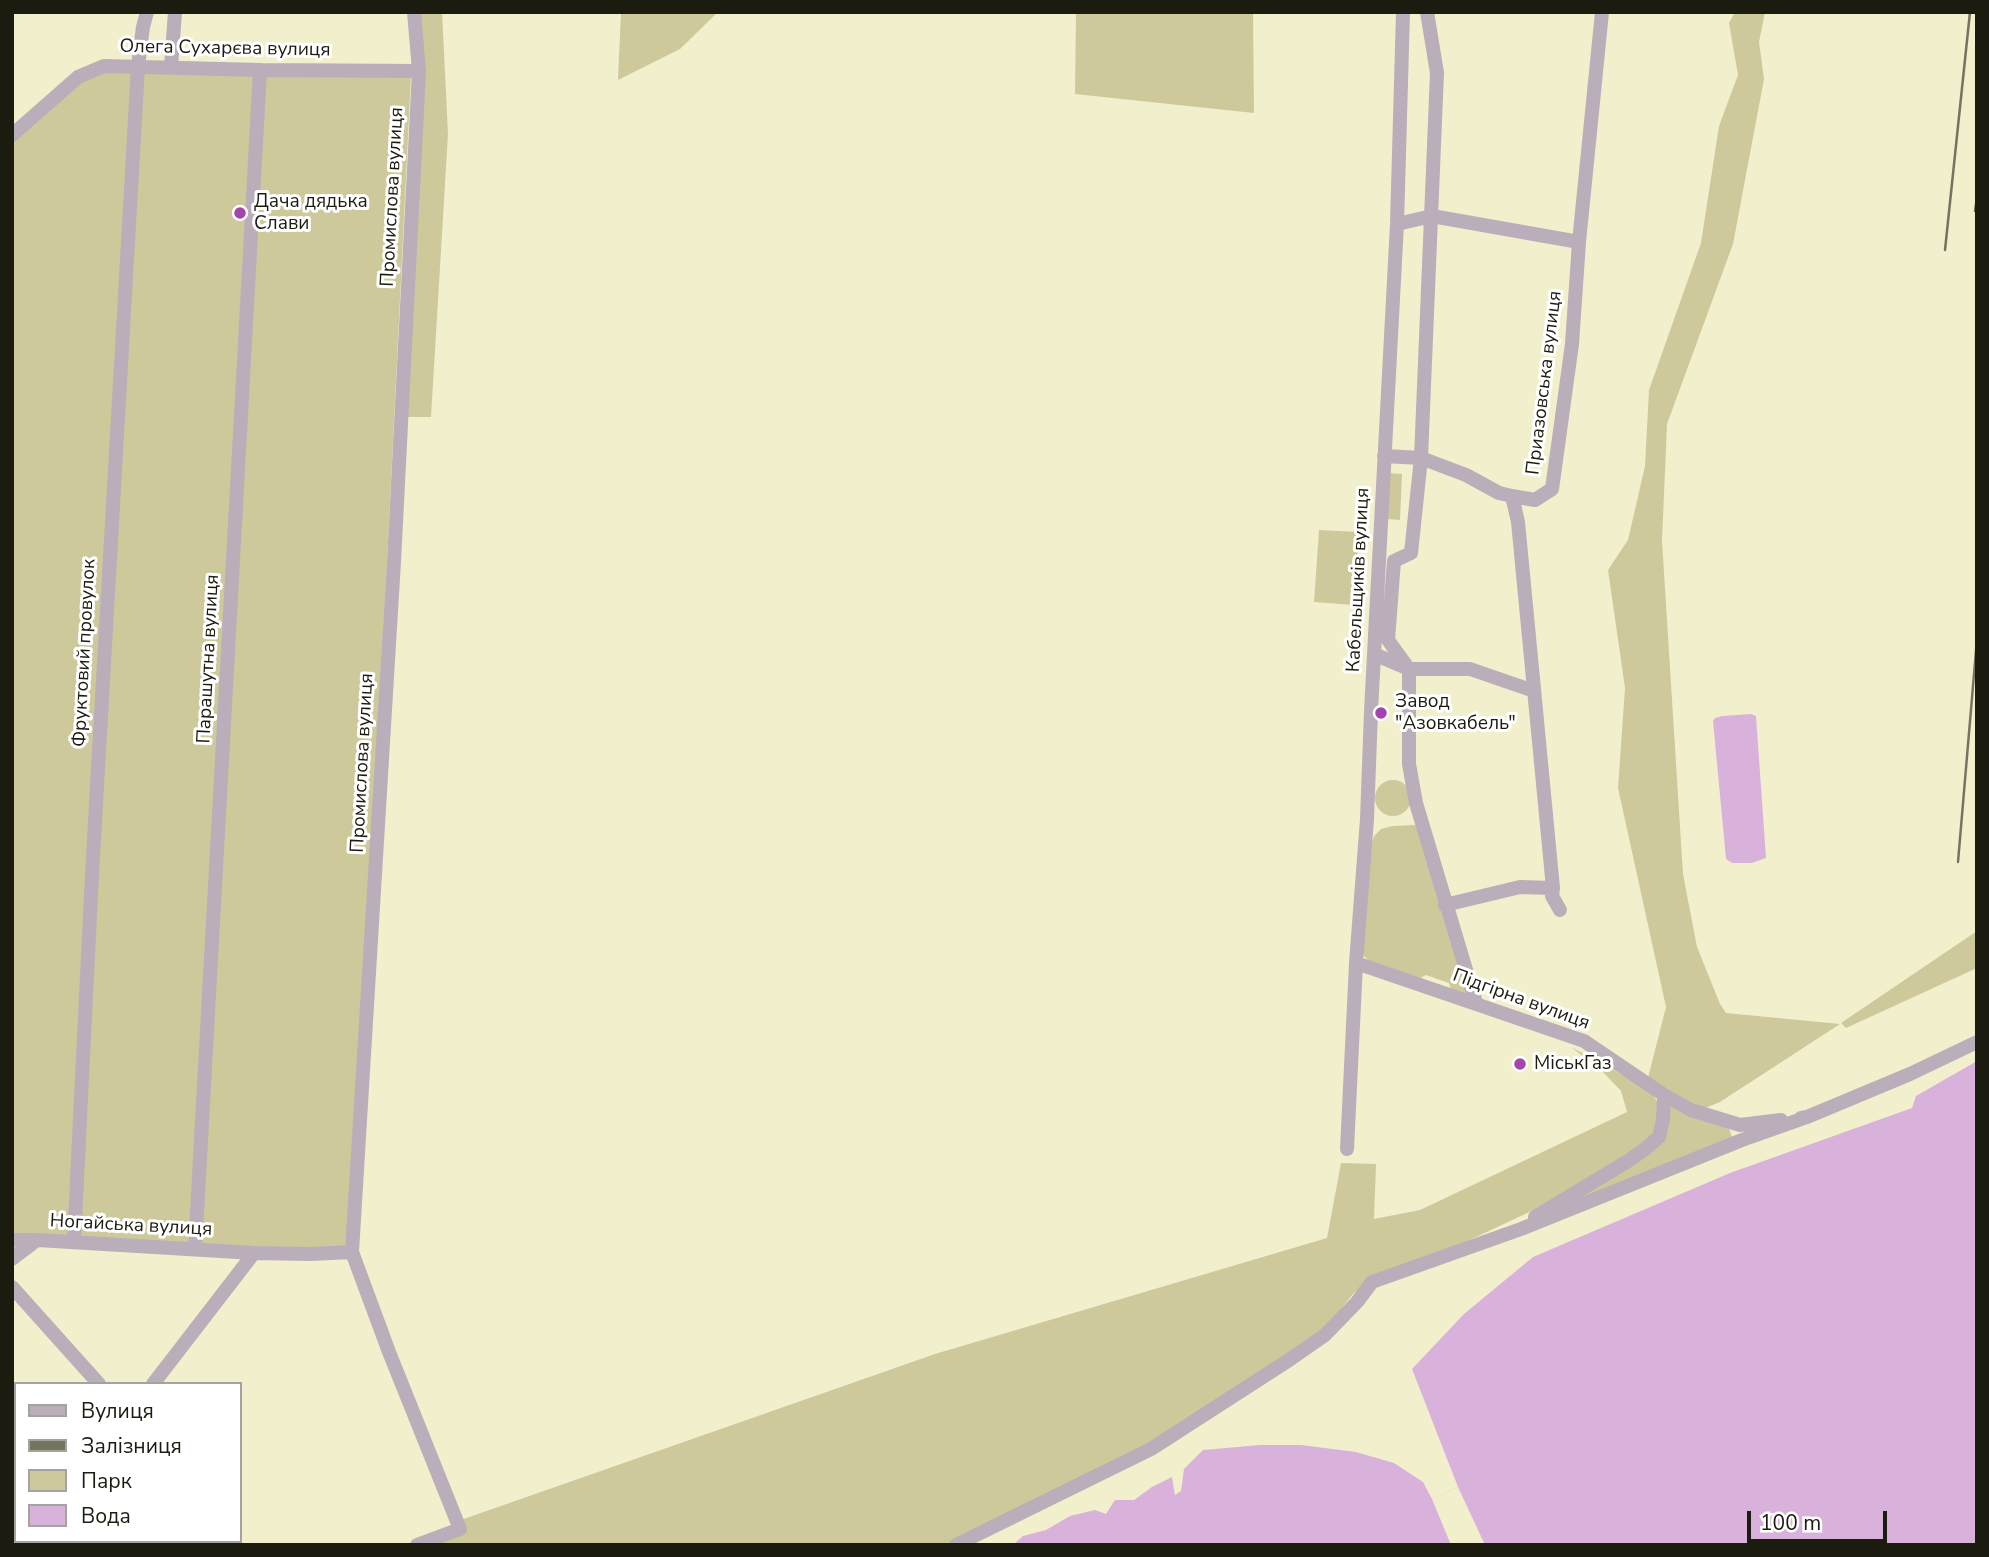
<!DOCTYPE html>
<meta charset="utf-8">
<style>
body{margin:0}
#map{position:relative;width:1989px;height:1557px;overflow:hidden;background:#f2efcd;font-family:"Nunito Sans",sans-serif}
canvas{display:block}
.frame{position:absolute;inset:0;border:14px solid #1c1b0f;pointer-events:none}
.legend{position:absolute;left:14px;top:1382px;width:228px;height:161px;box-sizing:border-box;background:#fff;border:2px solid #a4a49f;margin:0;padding:9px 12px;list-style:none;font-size:21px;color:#1c1b0f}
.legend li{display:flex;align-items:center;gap:14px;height:35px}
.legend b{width:35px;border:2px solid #a4a49f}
.scale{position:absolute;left:1747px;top:1511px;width:140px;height:32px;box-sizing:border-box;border:4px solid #1c1b0f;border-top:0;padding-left:9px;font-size:21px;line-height:24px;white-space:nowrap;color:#1c1b0f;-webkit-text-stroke:5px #fff;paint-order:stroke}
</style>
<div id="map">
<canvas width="1989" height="1557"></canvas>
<div class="frame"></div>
<ul class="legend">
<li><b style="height:9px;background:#b9aeb9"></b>Вулиця</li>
<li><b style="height:9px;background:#76745f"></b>Залізниця</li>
<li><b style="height:19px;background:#cec99b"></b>Парк</li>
<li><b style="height:19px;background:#d9b2dc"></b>Вода</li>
</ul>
<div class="scale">100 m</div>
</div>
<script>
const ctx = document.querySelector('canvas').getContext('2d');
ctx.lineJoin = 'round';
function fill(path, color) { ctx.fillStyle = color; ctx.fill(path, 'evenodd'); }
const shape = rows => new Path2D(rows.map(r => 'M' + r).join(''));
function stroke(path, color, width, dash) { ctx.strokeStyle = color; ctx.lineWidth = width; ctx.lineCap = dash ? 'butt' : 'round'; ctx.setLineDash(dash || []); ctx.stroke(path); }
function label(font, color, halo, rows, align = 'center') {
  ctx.font = font + ' "Nunito Sans",sans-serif'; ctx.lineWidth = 6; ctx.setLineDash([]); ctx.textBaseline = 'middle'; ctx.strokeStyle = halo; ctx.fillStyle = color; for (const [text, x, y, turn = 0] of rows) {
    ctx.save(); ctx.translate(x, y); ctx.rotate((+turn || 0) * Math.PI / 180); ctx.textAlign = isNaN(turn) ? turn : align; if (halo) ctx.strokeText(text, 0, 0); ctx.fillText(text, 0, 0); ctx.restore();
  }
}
fill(shape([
 [419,12,442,12,448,134,431,417,406,417],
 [621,12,718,12,680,49,618,80],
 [1076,12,1253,12,1254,113,1075,94],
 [1735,12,1765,12,1759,42,1764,79,1733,244,1667,424,1662,541,1683,874,1697,947,1720,1004,1726,1013,1840,1024,1720,1102,1705,1108,1687,1101,1648,1078,1666,1007,1618,788,1625,688,1608,570,1628,540,1645,466,1649,390,1701,243,1719,126,1738,75,1729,23],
 [104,71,411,76,387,562,348,1253,37,1240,12,1259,12,142,80,81],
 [1389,473,1402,474,1400,520,1387,519],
 [1319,530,1359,532,1354,605,1314,602],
 '1375 798a18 18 0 1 1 36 0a18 18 0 1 1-36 0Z',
 [1415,825,1421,827,1467,994,1451,989,1449,983,1426,975,1420,978,1371,963,1362,954,1368,855,1374,836,1381,829,1392,826],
 [1977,931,1977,968,1846,1028,1841,1023],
 [1571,1047,1607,1066,1652,1093,1659,1105,1655,1134,1647,1143,1540,1207,1459,1245,1368,1281,1353,1294,1323,1331,1149,1447,949,1545,429,1545,458,1521,935,1354,1327,1238,1341,1163,1376,1164,1374,1219,1420,1210,1627,1112,1621,1091,1602,1071],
 [1671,1106,1729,1128,1732,1137,1565,1206,1645,1155]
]), '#cec99b');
fill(shape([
 [1751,714,1756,716,1766,858,1752,863,1732,863,1726,859,1713,721,1715,718,1722,716],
 [1977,1061,1977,1545,1013,1545,1023,1536,1046,1530,1070,1516,1095,1510,1106,1514,1115,1500,1134,1500,1152,1487,1172,1477,1175,1495,1181,1491,1184,1469,1203,1450,1260,1445,1301,1445,1356,1452,1394,1463,1423,1482,1432,1499,1458,1487,1412,1369,1464,1314,1533,1257,1730,1173,1912,1108,1916,1096]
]), '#d9b2dc');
fill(shape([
 [1458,1487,1485,1545,1451,1545,1432,1499]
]), '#f2efcd');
stroke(shape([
 [414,12,419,71,394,562,352,1252,389,1352,460,1529,417,1545],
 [1427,12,1437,73,1421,458,1411,553,1394,561,1388,640,1409,669,1409,764,1416,803,1476,1003],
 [171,67,175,12],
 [12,135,78,77,104,66,260,70,419,71],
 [1397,224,1432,216,1579,242],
 [1384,456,1421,458,1466,475,1499,493,1512,496],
 [1374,654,1409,669,1470,669,1534,691],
 [1445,905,1520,887,1553,888],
 [1560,910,1552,896,1553,888,1518,522,1512,496,1535,500,1552,489,1572,344,1579,242,1602,12],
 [1356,963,1584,1041,1664,1095,1691,1110,1740,1125,1781,1120],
 [1801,1118,1807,1117,1910,1074,1977,1042],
 [1347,1149,1356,963,1367,819,1371,711,1397,224,1403,12],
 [1535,1217,1628,1161,1645,1149,1659,1137,1663,1120,1664,1095],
 [12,1240,37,1240],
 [74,1241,92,874,138,66,143,27,147,12],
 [195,1249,260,70],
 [12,1259,37,1240,254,1253,311,1254,352,1252],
 [12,1287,99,1384],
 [153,1384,254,1253],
 [12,1457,16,1460],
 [12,1526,16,1522],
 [956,1545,1151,1449,1289,1360,1325,1335,1357,1302,1372,1282,1521,1229,1742,1140,1807,1117]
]), '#b9aeb9', 14);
stroke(shape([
 [1975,211,1977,197],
 [1945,250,1970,12],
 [1958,862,1977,639]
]), '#76745f', 2.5);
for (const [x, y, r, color] of [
 [240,213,7,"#a444ad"],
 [1381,713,7,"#a444ad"],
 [1520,1064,7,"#a444ad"]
]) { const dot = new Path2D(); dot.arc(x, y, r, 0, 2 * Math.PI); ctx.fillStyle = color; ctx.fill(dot); stroke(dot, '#fff', 2.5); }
label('19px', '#1c1b0f', '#fff', [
 ["Олега Сухарєва вулиця",225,49,1],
 ["Промислова вулиця",393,197,-87],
 ["Приазовська вулиця",1545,383,-83],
 ["Кабельщиків вулиця",1359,580,-87],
 ["Фруктовий провулок",85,653,-87],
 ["Парашутна вулиця",209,659,-87],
 ["Промислова вулиця",363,763,-87],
 ["Підгірна вулиця",1521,1000,20],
 ["Ногайська вулиця",131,1226,3]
]);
label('19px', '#1c1b0f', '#fff', [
 ["Дача дядька",254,202],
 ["Слави",254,224],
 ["Завод",1395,702],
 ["\"Азовкабель\"",1395,724],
 ["МіськГаз",1534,1064]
], 'left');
</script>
